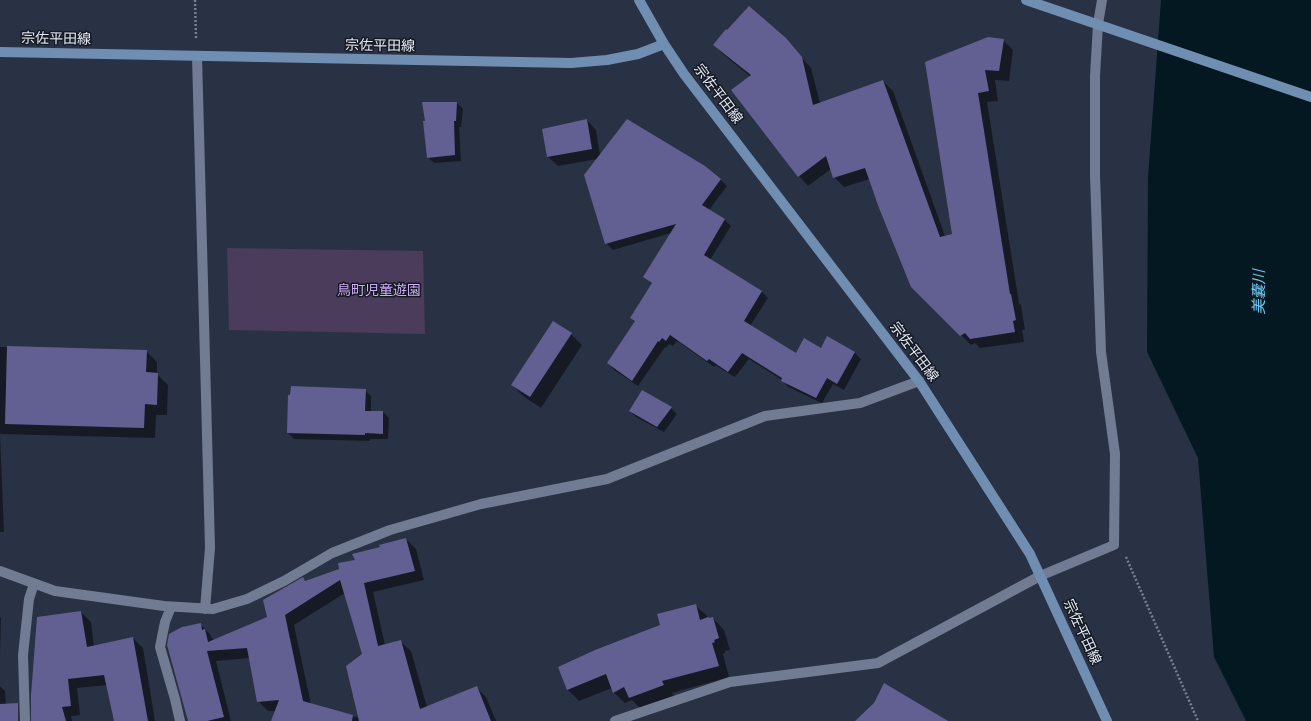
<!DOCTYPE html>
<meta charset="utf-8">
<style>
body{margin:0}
canvas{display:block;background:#293144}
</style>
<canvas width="1311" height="721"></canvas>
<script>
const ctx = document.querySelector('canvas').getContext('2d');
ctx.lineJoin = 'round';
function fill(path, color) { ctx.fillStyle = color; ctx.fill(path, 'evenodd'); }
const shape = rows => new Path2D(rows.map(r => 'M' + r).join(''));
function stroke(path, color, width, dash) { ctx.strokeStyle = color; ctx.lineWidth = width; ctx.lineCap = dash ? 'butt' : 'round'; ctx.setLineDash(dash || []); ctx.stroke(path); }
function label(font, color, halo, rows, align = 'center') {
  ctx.font = font + ' "Alegreya Sans","Noto Sans JP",sans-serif'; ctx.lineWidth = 3; ctx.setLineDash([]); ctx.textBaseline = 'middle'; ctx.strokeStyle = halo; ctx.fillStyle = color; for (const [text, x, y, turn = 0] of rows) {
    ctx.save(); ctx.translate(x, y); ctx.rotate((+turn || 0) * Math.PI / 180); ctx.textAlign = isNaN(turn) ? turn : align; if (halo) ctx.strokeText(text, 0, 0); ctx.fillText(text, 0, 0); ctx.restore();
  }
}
fill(shape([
 [227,248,423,251,425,334,229,330]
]), '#4a3c5a');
fill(shape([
 [1161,0,1311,0,1311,721,1246,721,1214,657,1198,458,1147,352,1148,177]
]), '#041821');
fill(shape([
 [785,39,811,68,820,103,883,81,893,91,945,236,953,234,926,63,1003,40,1013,50,1009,81,995,80,998,101,987,102,1019,303,1021,305,1025,330,1022,330,1024,342,980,348,975,343,971,345,912,286,870,179,844,187,834,177,831,169,808,186,799,176,751,77,724,55,714,45],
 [457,103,463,109,461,127,459,127,461,161,434,163,428,157],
 [587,120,596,130,600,155,720,179,727,186,709,210,725,220,731,226,710,260,762,292,768,298,750,326,796,354,822,349,828,337,855,353,861,359,844,390,833,384,822,403,788,387,782,380,749,359,735,377,715,365,714,367,677,341,673,346,669,344,666,348,665,347,638,386,614,370,608,363,636,322,631,317,652,284,644,277,671,233,613,250,606,243,597,159,558,166,548,157,543,130],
 [571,334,582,345,541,408,523,396,512,385],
 [0,347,146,351,157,362,157,374,168,385,167,415,156,415,155,438,0,434,4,532,0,532],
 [365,390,371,396,371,412,383,412,389,418,388,439,370,439,370,441,294,439,288,433],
 [671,408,677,414,664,432,636,417,630,411],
 [406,539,416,549,424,580,373,592,385,645,400,641,411,651,427,707,476,687,486,697,496,721,272,721,276,711,268,711,258,701,250,658,216,661,231,721,188,721,168,645,200,624,210,634,211,637,214,640,268,617,303,579,306,581,340,569,381,548],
 [345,593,363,655,359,718,311,704,294,625],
 [695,605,707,616,707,618,713,618,724,630,730,650,725,651,725,653,723,654,729,677,672,693,674,696,641,709,632,700,625,703,613,692,612,688,579,701,568,690,559,668,662,626],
 [81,612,91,622,94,646,133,638,143,648,155,721,115,721,107,685,77,688,80,715,71,716,72,721,49,721],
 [0,617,1,618,0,657],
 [0,686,5,691,7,721,0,721]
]), '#0007');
fill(shape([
 [749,6,786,38,802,57,813,105,883,80,940,237,952,234,925,62,988,37,1004,39,999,71,985,70,989,91,978,93,1010,294,1011,294,1016,320,1013,321,1015,332,970,339,965,333,960,336,911,287,879,208,865,168,833,178,826,156,798,177,731,90,751,75,713,45,726,29,727,30],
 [422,102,457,102,456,121,454,121,455,155,427,158,423,121,425,121],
 [587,119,592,149,547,157,542,129],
 [627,119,705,166,721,179,702,205,725,219,704,255,762,291,744,321,796,353,804,338,821,348,827,336,855,352,837,384,827,378,816,398,781,381,782,378,742,353,728,372,709,359,707,361,670,335,666,341,662,338,659,342,658,341,632,381,607,363,635,321,630,318,652,283,643,277,676,224,605,244,584,175],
 [553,321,572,333,530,397,511,385],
 [7,346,147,350,146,372,158,373,157,405,145,404,144,428,5,424],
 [291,386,366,389,365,411,383,411,383,434,365,433,365,435,287,433,288,395,290,395],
 [642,390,672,407,657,427,629,411],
 [406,538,415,571,364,583,378,646,401,640,420,709,477,686,491,721,359,721,346,666,362,654,340,580,285,615,303,701,353,715,352,721,271,721,279,700,257,702,247,648,207,651,224,717,207,721,188,721,167,645,169,634,182,627,201,623,202,630,205,629,208,642,267,617,263,600,303,577,305,581,339,569,338,563,355,560,352,554,380,547,379,545],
 [696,604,700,620,708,617,709,618,713,617,719,638,714,640,715,642,712,643,719,666,662,681,664,685,629,698,624,687,613,693,606,674,567,690,558,667,595,650,660,625,657,614],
 [81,611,87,647,133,637,148,721,114,721,104,675,68,679,71,706,62,707,66,721,31,721,31,695,37,617],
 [884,683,948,721,855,721,874,703],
 [18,703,18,721,0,721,0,704]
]), '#625f92');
stroke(shape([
 [195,0,196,38],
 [1126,557,1198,721]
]), '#798090', 2.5, [2, 2]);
stroke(shape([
 [197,56,210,548,205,609],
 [0,571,55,591,164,606,213,609,247,599,284,581,332,553,390,530,481,504,607,479,765,416,860,403,919,381],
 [171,607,165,622,160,647,175,699,180,721],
 [25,721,23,655,29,599,34,584],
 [615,721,730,682,878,663,1040,576,1114,545,1115,454,1101,352,1095,175,1095,76,1098,24,1102,0]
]), '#717b91', 10);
stroke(shape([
 [639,0,664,44,684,74,919,381,1030,554,1107,721],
 [1026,0,1311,97],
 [0,52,571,63,607,60,638,54,664,44]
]), '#708eb1', 10);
label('14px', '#e5ebf7', '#151922', [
 ["宗佐平田線",56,39,1],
 ["宗佐平田線",380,46,1],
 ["宗佐平田線",718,94,53],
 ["宗佐平田線",914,352,53],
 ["宗佐平田線",1082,632,65]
]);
label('14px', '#cfacf8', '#151922', [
 ["鳥町児童遊園",379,291]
]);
label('italic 15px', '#6acdf8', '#151922', [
 ["美嚢川",1259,292,-90]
]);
</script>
